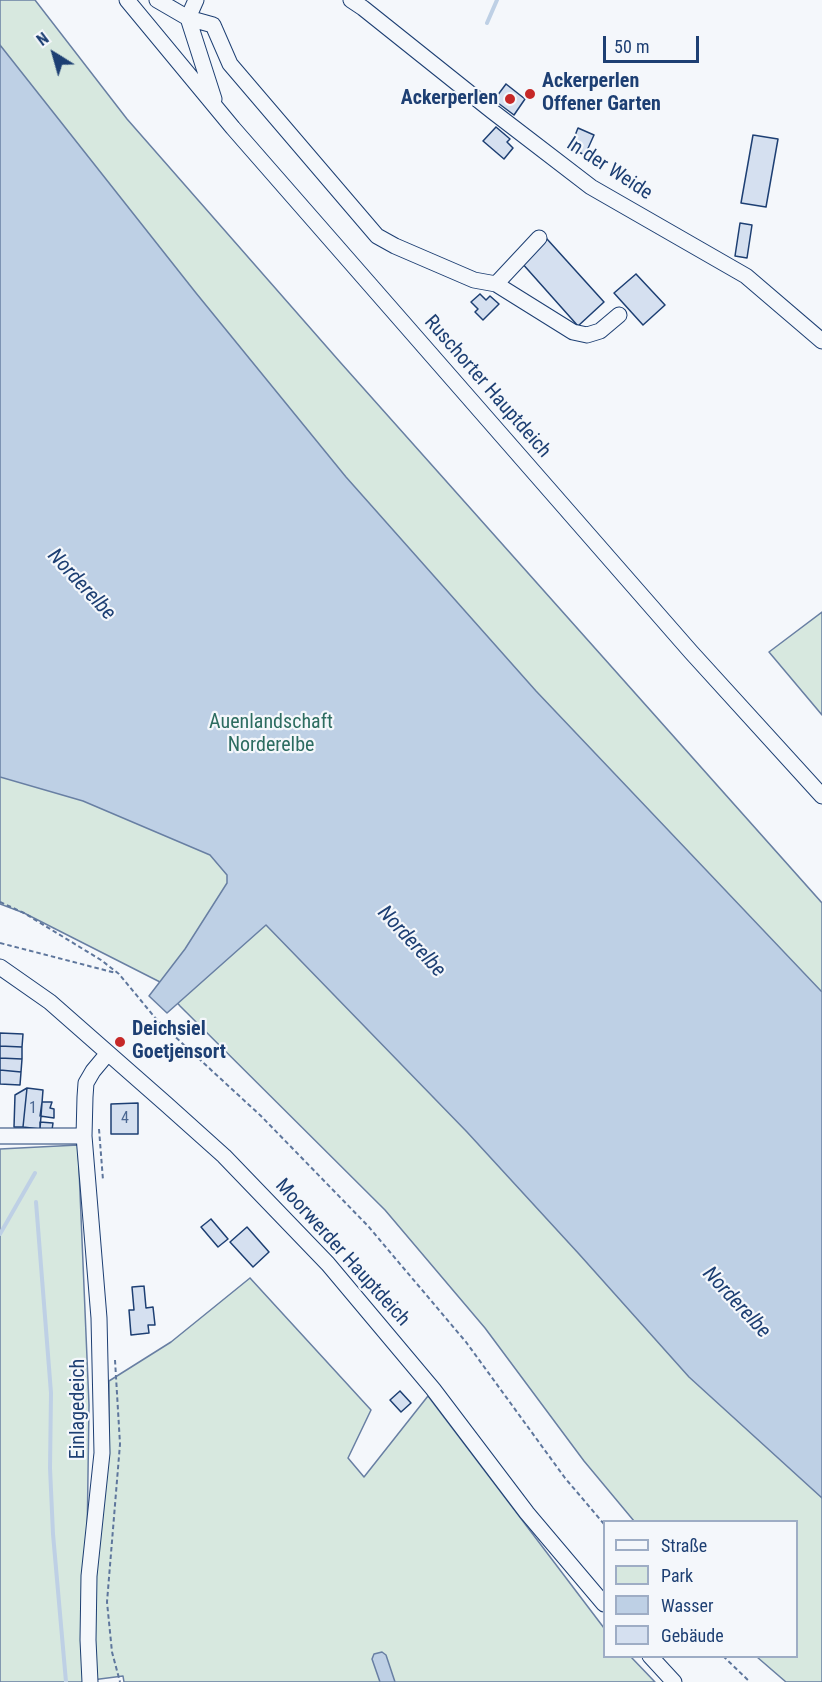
<!DOCTYPE html>
<meta charset="utf-8">
<style>
body{margin:0}
#map{position:relative;width:822px;height:1682px;overflow:hidden;background:#f4f7fb;font-family:"Roboto Condensed",sans-serif}
canvas{display:block}
.legend{position:absolute;left:603px;top:1520px;width:195px;height:138px;box-sizing:border-box;background:#f4f7fb;border:2px solid #9eadc5;margin:0;padding:8px 10px;list-style:none;font-size:18px;color:#1d3f73}
.legend li{display:flex;align-items:center;gap:12px;height:30px}
.legend b{width:30px;border:2px solid #9eadc5}
.north{position:absolute;left:24px;top:24px;width:60px;height:60px;-webkit-text-stroke:4px #f4f7fb;paint-order:stroke;rotate:323deg;font-size:16px;font-weight:700;line-height:24px;text-align:center;color:#1d3f73}
.north::after{content:'';display:block;margin:auto;width:21px;height:27px;background:#1d3f73;clip-path:polygon(50% 0,100% 100%,50% 72%,0 100%)}
.scale{position:absolute;left:603px;top:36px;width:96px;height:27px;box-sizing:border-box;border:3px solid #1d3f73;border-top:0;padding-left:8px;font-size:18px;line-height:21px;white-space:nowrap;color:#1d3f73;-webkit-text-stroke:4px #f4f7fb;paint-order:stroke}
</style>
<div id="map">
<canvas width="822" height="1682"></canvas>
<ul class="legend">
<li><b style="height:8px;background:#f4f7fb"></b>Straße</li>
<li><b style="height:16px;background:#d7e8df"></b>Park</li>
<li><b style="height:16px;background:#bed0e5"></b>Wasser</li>
<li><b style="height:16px;background:#d5e0f0"></b>Gebäude</li>
</ul>
<div class="north">N</div>
<div class="scale">50 m</div>
</div>
<script>
const ctx = document.querySelector('canvas').getContext('2d');
ctx.lineJoin = 'round';
function fill(path, color) { ctx.fillStyle = color; ctx.fill(path, 'evenodd'); }
const shape = rows => new Path2D(rows.map(r => 'M' + r).join(''));
function stroke(path, color, width, dash) { ctx.strokeStyle = color; ctx.lineWidth = width; ctx.lineCap = dash ? 'butt' : 'round'; ctx.setLineDash(dash || []); ctx.stroke(path); }
function label(font, color, halo, rows, align = 'center') {
  ctx.font = font + ' "Roboto Condensed",sans-serif'; ctx.lineWidth = 4.5; ctx.setLineDash([]); ctx.textBaseline = 'middle'; ctx.strokeStyle = halo; ctx.fillStyle = color; for (const [text, x, y, turn = 0] of rows) {
    ctx.save(); ctx.translate(x, y); ctx.rotate((+turn || 0) * Math.PI / 180); ctx.textAlign = isNaN(turn) ? turn : align; if (halo) ctx.strokeText(text, 0, 0); ctx.fillText(text, 0, 0); ctx.restore();
  }
}
const green = shape([
 [0,0,35,0,127,119,340,362,822,903,822,1682,786,1682,757,1657,796,1656,796,1522,634,1521,584,1461,485,1328,385,1210,180,1006,160,982,24,913,0,904,0,0],
 [822,612,822,715,769,652,822,612],
 [78,1145,89,1405,85,1682,0,1682,0,1149,78,1145],
 [250,1278,371,1410,348,1458,364,1477,428,1396,604,1628,604,1656,631,1657,655,1682,124,1682,123,1676,92,1680,94,1578,109,1451,109,1381,171,1342,250,1278]
]);
fill(green, '#d7e8df');
stroke(green, '#687fa3', 1.5);
const water = shape([
 [0,45,196,293,346,477,536,691,822,992,822,1498,689,1377,579,1254,467,1132,266,925,167,1013,149,996,185,949,227,883,227,875,210,855,83,801,0,777,0,45],
 [382,1652,386,1655,395,1682,380,1682,372,1659,374,1654,382,1652]
]);
fill(water, '#bed0e5');
stroke(water, '#687fa3', 1.5);
stroke(shape([
 [487,23,497,0],
 [36,1202,51,1393,50,1468,53,1534,66,1682],
 [0,1234,35,1173]
]), '#bed0e5', 4);
const building = shape([
 [506,84,525,99,514,115,494,100,506,84],
 [496,127,510,139,507,142,513,148,504,159,483,141,496,127],
 [578,128,594,135,585,155,570,148,578,128],
 [753,135,778,139,766,207,741,203,753,135],
 [740,223,752,225,747,258,735,256,740,223],
 [547,239,604,302,578,326,521,262,547,239],
 [636,274,665,305,643,325,614,293,636,274],
 [480,294,486,300,490,296,499,304,483,320,475,312,478,309,471,302,480,294],
 [0,1033,23,1034,22,1047,0,1046,0,1033],
 [0,1046,22,1047,22,1059,0,1058,0,1046],
 [0,1058,22,1059,21,1072,0,1070,0,1058],
 [0,1070,21,1072,20,1085,0,1084,0,1070],
 [27,1088,43,1090,40,1129,23,1127,27,1088],
 [27,1088,23,1127,14,1127,15,1095,27,1088],
 [42,1102,52,1102,50,1108,54,1109,54,1118,40,1116,42,1102],
 [138,1103,138,1134,111,1134,111,1104,138,1103],
 [40,1122,53,1123,52,1130,40,1129,40,1122],
 [211,1219,228,1239,218,1247,201,1227,211,1219],
 [247,1227,269,1252,253,1267,230,1242,247,1227],
 [144,1286,146,1308,153,1307,155,1325,148,1325,149,1333,131,1335,129,1310,134,1310,132,1287,144,1286],
 [400,1391,411,1403,401,1412,390,1400,400,1391]
]);
fill(building, '#d5e0f0');
stroke(building, '#1d3f73', 1.5);
const minor = shape([
 [127,0,233,128,393,311,691,652,822,796],
 [157,0,188,18,213,25,230,64,377,236,395,246,474,280,496,284,573,332,587,335,600,331,619,315],
 [196,0,188,18,214,99],
 [351,0,363,8,492,111,591,187,746,276,822,341],
 [496,284,539,238],
 [0,967,50,1002,166,1104,224,1156,328,1264,433,1389,527,1513,604,1604],
 [0,1136,84,1136],
 [650,1656,674,1682],
 [90,1682,88,1640,89,1576,102,1453,99,1318,84,1136,85,1097,86,1083,93,1071,108,1053]
]);
stroke(minor, '#1d3f73', 17);
stroke(shape([
 [0,902,24,913,101,960,119,974,157,1020,261,1116,368,1226,466,1342,565,1478,604,1524],
 [0,943,116,973],
 [99,1129,103,1180],
 [115,1360,120,1444,107,1602,112,1652,120,1682],
 [723,1656,750,1682]
]), '#5e769c', 2, [4.5, 3]);
stroke(minor, '#f4f7fb', 15);
for (const [x, y, r, color] of [
 [530,94,6,"#c62828"],
 [510,99,6,"#c62828"],
 [120,1042,6,"#c62828"]
]) { const dot = new Path2D(); dot.arc(x, y, r, 0, 2 * Math.PI); ctx.fillStyle = color; ctx.fill(dot); stroke(dot, '#f4f7fb', 2); }
label('16px', '#4b6792', null, [
 ["1",33,1109],
 ["4",125,1119]
]);
label('bold 20px', '#1d3f73', '#f4f7fb', [
 ["Ackerperlen",542,82],
 ["Offener Garten",542,105],
 ["Ackerperlen",498,99,"right"],
 ["Deichsiel",132,1030],
 ["Goetjensort",132,1053]
], 'left');
label('20px', '#1d3f73', '#f4f7fb', [
 ["In der Weide",609,169,33],
 ["Ruschorter Hauptdeich",487,387,49],
 ["Moorwerder Hauptdeich",342,1253,48],
 ["Einlagedeich",79,1409,-90]
]);
label('20px', '#2c6c60', '#f4f7fb', [
 ["Auenlandschaft",271,723],
 ["Norderelbe",271,746]
]);
label('italic 21px', '#1d3f73', '#f4f7fb', [
 ["Norderelbe",81,585,47],
 ["Norderelbe",411,942,47],
 ["Norderelbe",736,1303,47]
]);
</script>
